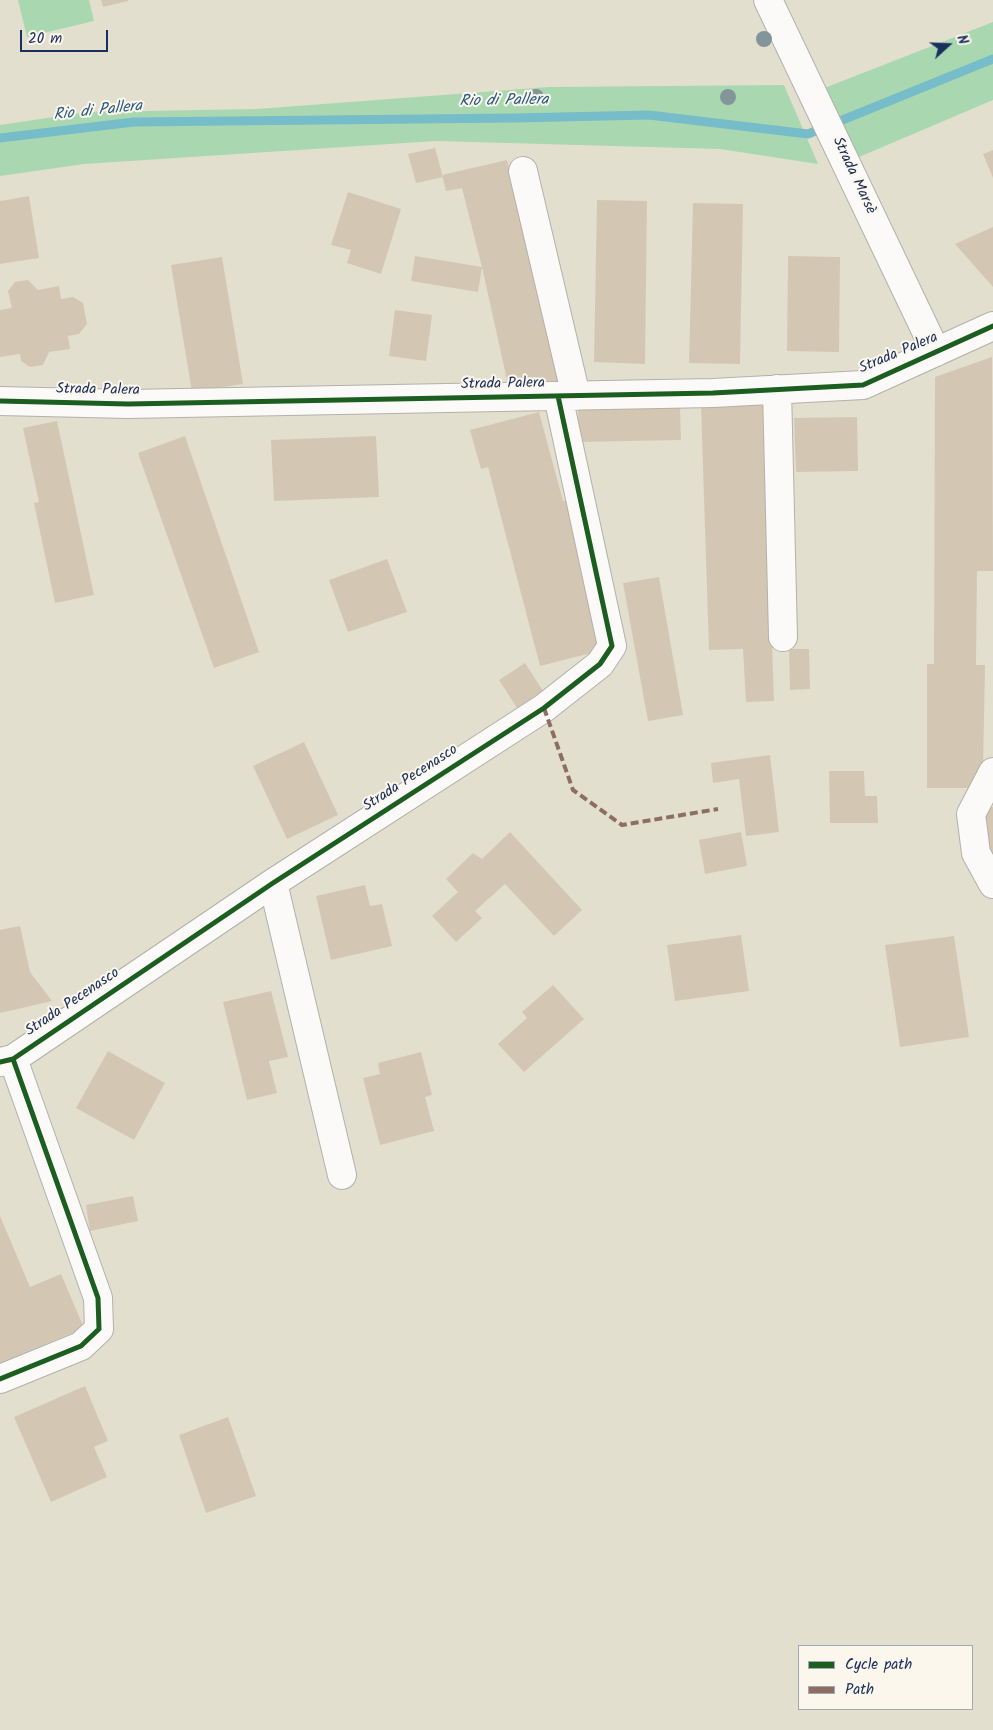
<!DOCTYPE html>
<meta charset="utf-8">
<style>
body{margin:0}
#map{position:relative;width:993px;height:1730px;overflow:hidden;background:#e3dfce;font-family:Kalam,sans-serif}
canvas{display:block}
.legend{position:absolute;left:798px;top:1645px;width:175px;height:65px;box-sizing:border-box;background:#fbf7ec;border:1px solid #a1a7b3;margin:0;padding:6px 9px;list-style:none;font-size:15px;color:#1b2f5e}
.legend li{display:flex;align-items:center;gap:10px;height:25px}
.legend b{width:25px;border:1px solid #a1a7b3}
.north{position:absolute;left:923px;top:20px;width:50px;height:50px;-webkit-text-stroke:4px #fbf7ec;paint-order:stroke;rotate:70deg;font-size:14px;font-weight:700;line-height:20px;text-align:center;color:#1b2f5e}
.north::after{content:'';display:block;margin:auto;width:18px;height:22px;background:#1b2f5e;clip-path:polygon(50% 0,100% 100%,50% 72%,0 100%)}
.scale{position:absolute;left:20px;top:30px;width:88px;height:22px;box-sizing:border-box;border:2px solid #1b2f5e;border-top:0;padding-left:6px;font-size:15px;line-height:18px;white-space:nowrap;color:#1b2f5e;-webkit-text-stroke:4px #fbf7ec;paint-order:stroke}
</style>
<div id="map">
<canvas width="993" height="1730"></canvas>
<ul class="legend">
<li><b style="height:6px;background:#1b5e20"></b>Cycle path</li>
<li><b style="height:6px;background:#8d6e63"></b>Path</li>
</ul>
<div class="north">N</div>
<div class="scale">20 m</div>
</div>
<script>
const ctx = document.querySelector('canvas').getContext('2d');
ctx.lineJoin = 'round';
function fill(path, color) { ctx.fillStyle = color; ctx.fill(path, 'evenodd'); }
const shape = rows => new Path2D(rows.map(r => 'M' + r).join(''));
function stroke(path, color, width, dash) { ctx.strokeStyle = color; ctx.lineWidth = width; ctx.lineCap = dash ? 'butt' : 'round'; ctx.setLineDash(dash || []); ctx.stroke(path); }
function label(font, color, halo, rows, align = 'center') {
  ctx.font = font + ' Kalam,sans-serif'; ctx.lineWidth = 4; ctx.setLineDash([]); ctx.textBaseline = 'middle'; ctx.strokeStyle = halo; ctx.fillStyle = color; for (const [text, x, y, turn = 0] of rows) {
    ctx.save(); ctx.translate(x, y); ctx.rotate((+turn || 0) * Math.PI / 180); ctx.textAlign = isNaN(turn) ? turn : align; if (halo) ctx.strokeText(text, 0, 0); ctx.fillText(text, 0, 0); ctx.restore();
  }
}
fill(shape([
 [18,0,89,0,94,21,27,37],
 [993,22,993,100,852,160,822,89],
 [784,85,818,164,720,149,436,141,84,164,0,176,0,125,88,112,257,109,549,87]
]), '#a9d8b0');
stroke(shape([
 [0,138,134,122,515,118,649,115,808,134,993,59]
]), '#76bdc9', 9);
fill(shape([
 [101,0,128,0,128,1,103,7],
 [435,148,443,177,416,183,408,154],
 [993,150,993,178,983,154],
 [507,160,559,381,507,380,482,267,478,292,411,281,415,256,482,267,462,188,446,191,442,175],
 [348,192,401,209,381,274,347,263,351,250,331,245],
 [29,196,39,258,0,264,0,201],
 [597,200,647,201,645,364,594,362],
 [693,203,743,204,740,364,689,363],
 [993,227,993,287,955,244],
 [788,256,840,257,839,352,787,351],
 [222,257,243,384,192,392,171,265],
 [28,280,38,290,59,286,61,299,73,297,83,303,87,324,79,334,68,336,70,349,49,352,43,365,30,367,21,361,20,354,0,357,0,310,12,308,8,291,15,282],
 [395,310,432,315,426,361,389,356],
 [992,357,993,571,977,571,976,665,985,665,983,772,975,788,927,788,927,664,934,664,935,377],
 [764,403,774,701,746,702,743,649,709,650,701,405],
 [680,407,681,440,579,442,578,409],
 [539,412,563,501,574,498,584,539,575,542,603,650,540,666,488,467,481,469,470,430],
 [857,417,858,471,796,472,794,418],
 [57,421,94,595,55,603,34,503,39,502,23,428],
 [185,436,259,652,214,668,138,453],
 [376,436,379,497,274,501,271,440],
 [387,559,407,612,348,632,329,580],
 [659,577,683,715,648,721,623,583],
 [789,649,809,649,810,689,790,690],
 [525,663,543,691,517,708,499,680],
 [304,742,338,815,287,839,253,766],
 [770,755,779,832,746,836,739,779,713,783,711,763],
 [829,771,864,771,865,796,877,796,878,823,830,823],
 [985,807,993,807,993,871,983,848],
 [510,832,582,910,554,936,505,884,475,911,482,918,456,942,432,916,458,892,446,879,473,853,482,859],
 [741,832,747,866,705,874,699,840],
 [365,885,370,906,382,904,392,946,331,960,316,896],
 [20,926,30,972,52,1001,0,1013,0,930],
 [741,935,749,991,675,1001,667,945],
 [954,936,969,1037,900,1047,885,945],
 [553,985,584,1019,524,1072,498,1044,527,1018,522,1012],
 [271,991,288,1057,269,1061,277,1093,247,1100,223,1002],
 [108,1051,165,1083,134,1140,76,1108],
 [421,1052,432,1095,425,1097,434,1131,380,1145,363,1078,380,1074,378,1063],
 [133,1196,138,1221,90,1231,86,1205],
 [0,1216,30,1287,61,1274,84,1328,0,1363],
 [85,1386,108,1441,94,1447,107,1477,51,1502,14,1417],
 [228,1417,256,1496,206,1513,179,1435]
]), '#d3c7b4');
const street = shape([
 [768,0,936,352],
 [523,171,576,396],
 [777,389,783,637],
 [0,401,128,404,713,393,863,385,993,326],
 [993,772,971,814,976,853,993,884],
 [273,883,342,1175],
 [0,1062,13,1059,273,883,544,708,600,664,612,646,558,396],
 [0,1379,81,1346,99,1329,98,1298,13,1059]
]);
stroke(street, '#b2b1aa', 30);
stroke(street, '#fbfaf8', 28);
stroke(shape([
 [544,708,573,790,622,825,718,809]
]), '#8d6e63', 4, [8, 4]);
stroke(shape([
 [0,401,128,404,713,393,863,385,993,326],
 [0,1062,13,1059,273,883,544,708,600,664,612,646,558,396],
 [0,1379,81,1346,99,1329,98,1298,13,1059]
]), '#1b5e20', 5);
ctx.fillStyle = '#829598';
for (const [x, y] of [
 [764,39],
 [536,97],
 [728,97]
]) { ctx.beginPath(); ctx.arc(x, y, 8, 0, 2 * Math.PI); ctx.fill(); }
label('15px', '#1b2f5e', '#fbf7ec', [
 ["Strada Marsè",853,176,65],
 ["Strada Palera",899,354,-23],
 ["Strada Palera",503,385,-1],
 ["Strada Palera",98,391,1],
 ["Strada Pecenasco",411,779,-33],
 ["Strada Pecenasco",73,1003,-34]
]);
label('italic 16px', '#2a5b83', '#fbf7ec', [
 ["Rio di Pallera",504,102,-1],
 ["Rio di Pallera",98,112,-6]
]);
</script>
